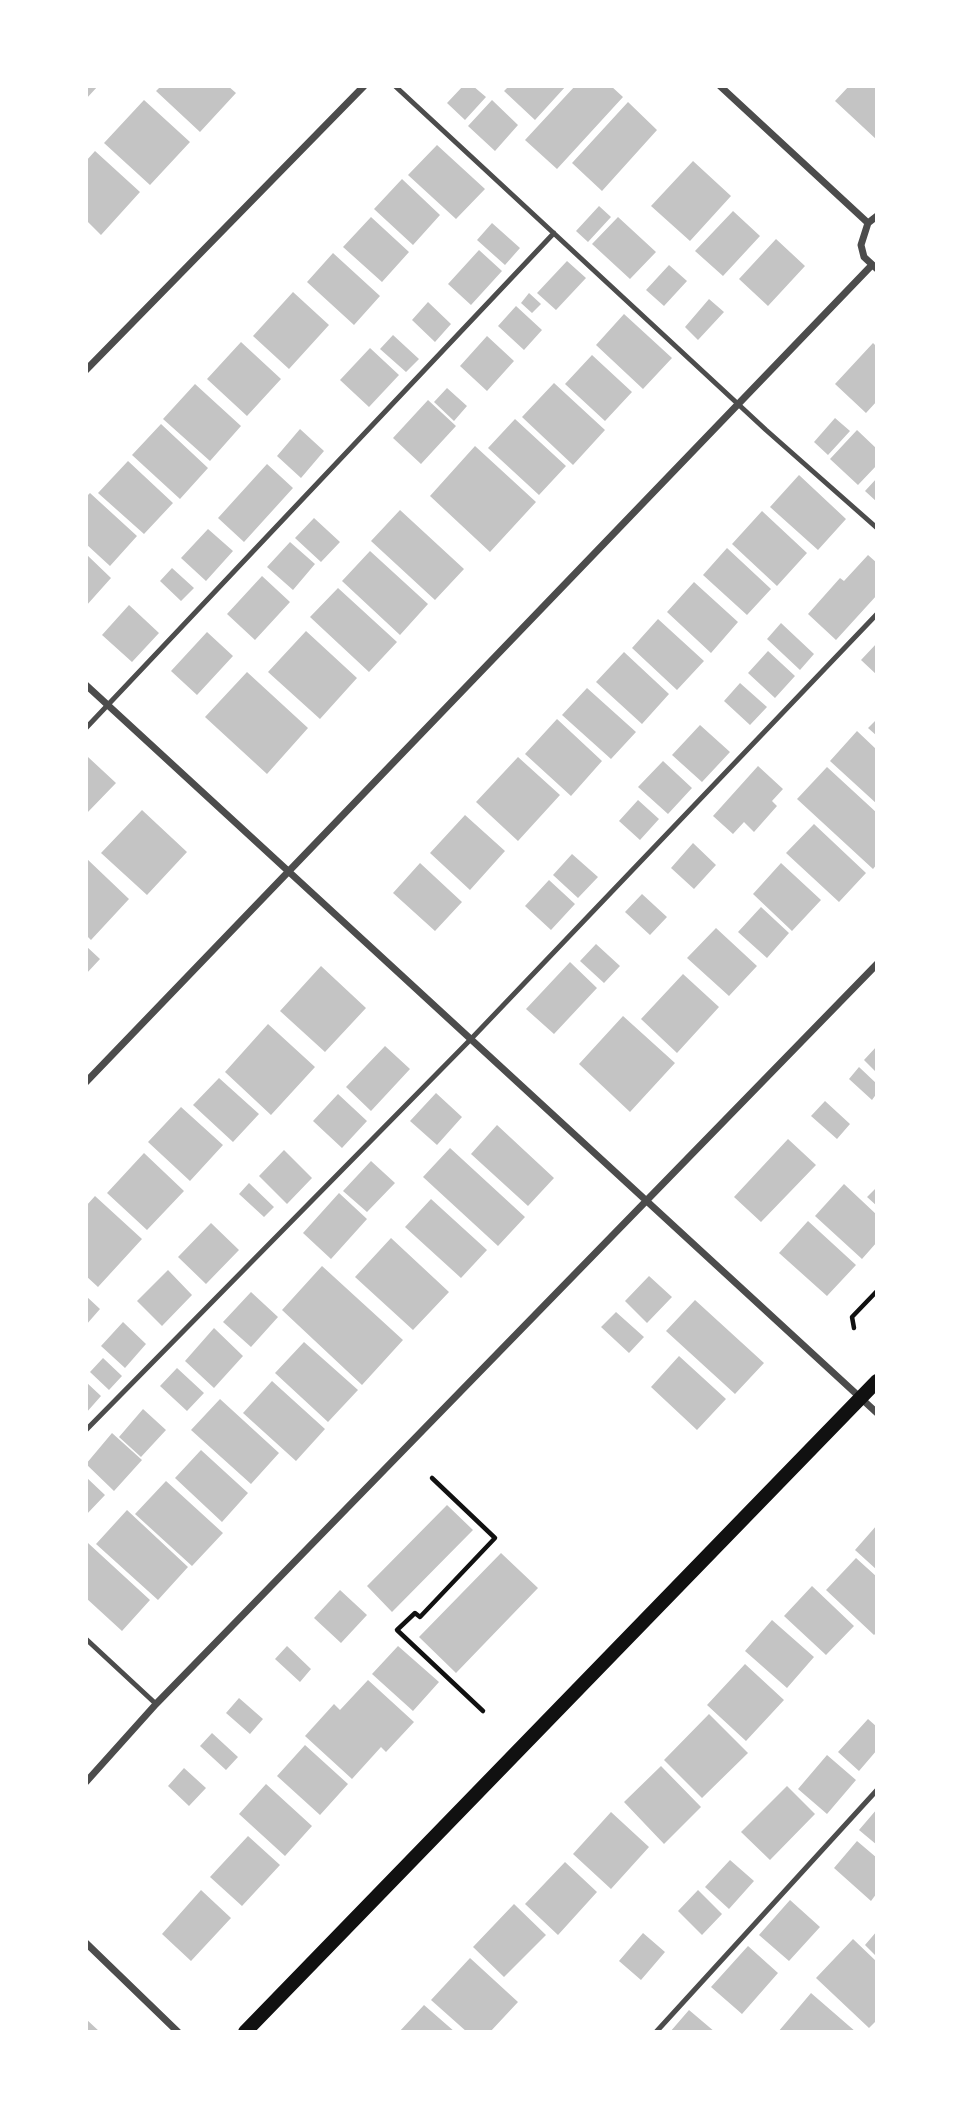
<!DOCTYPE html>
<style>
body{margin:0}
#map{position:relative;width:963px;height:2118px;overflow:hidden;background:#fff;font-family:"PT Sans Narrow",sans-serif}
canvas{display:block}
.frame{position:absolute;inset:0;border:88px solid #fff;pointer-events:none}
</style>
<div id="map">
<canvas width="963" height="2118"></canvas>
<div class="frame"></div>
</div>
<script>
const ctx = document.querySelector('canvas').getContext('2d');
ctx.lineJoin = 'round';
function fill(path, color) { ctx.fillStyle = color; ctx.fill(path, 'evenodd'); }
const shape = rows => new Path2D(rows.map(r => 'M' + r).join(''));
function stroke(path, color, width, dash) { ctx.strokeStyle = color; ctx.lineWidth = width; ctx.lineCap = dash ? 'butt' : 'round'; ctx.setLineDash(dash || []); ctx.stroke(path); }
fill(shape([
 [86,86,98,86,86,99],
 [161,86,228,86,236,93,200,132,156,91],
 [463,86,473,86,486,97,465,120,447,103],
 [509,86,566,86,535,120,504,91],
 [575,86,611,86,623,97,557,169,525,140],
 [849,86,873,86,877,90,877,140,835,101],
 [144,100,190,142,150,185,104,143],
 [492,100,518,125,495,151,468,126],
 [628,102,657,130,602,191,572,163],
 [437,145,485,189,456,219,408,175],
 [95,151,140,192,101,235,86,220,86,161],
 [693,161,731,196,690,241,651,206],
 [402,179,440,215,413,245,374,209],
 [599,206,611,217,588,242,576,231],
 [733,211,760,236,723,276,695,251],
 [371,217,409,252,382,282,343,247],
 [618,217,656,252,630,279,592,244],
 [492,223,520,248,505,265,477,240],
 [776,239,805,266,768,306,739,279],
 [479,250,502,271,471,305,448,284],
 [333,253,380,296,354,325,307,282],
 [567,261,586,278,556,310,537,293],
 [669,265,687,281,664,306,646,290],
 [293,292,329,325,289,369,253,336],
 [529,293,541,304,532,313,521,303],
 [709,299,724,312,698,340,685,327],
 [428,302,451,324,435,342,412,320],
 [516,306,542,330,524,350,498,326],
 [624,314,672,358,643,389,596,345],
 [393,335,419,359,406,372,380,349],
 [487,336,514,361,487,391,460,366],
 [241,342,281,379,247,416,207,379],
 [873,343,877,347,877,401,866,413,835,384],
 [370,348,399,375,369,407,340,380],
 [592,355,632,392,605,421,565,384],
 [554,383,605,430,573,465,522,417],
 [195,384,241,426,210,461,163,419],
 [447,388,467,406,454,421,434,402],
 [428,400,456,426,421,464,393,438],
 [835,418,850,431,828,455,814,442],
 [515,419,566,466,539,495,488,448],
 [161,424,208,468,180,499,132,455],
 [300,429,324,451,301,478,277,456],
 [857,430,877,449,877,465,858,485,830,459],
 [475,446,536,502,490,552,430,496],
 [128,461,173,503,144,534,98,493],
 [267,464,293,488,244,542,218,518],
 [799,475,846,519,818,550,770,507],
 [877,478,877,502,865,491],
 [90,493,137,536,110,566,86,544,86,497],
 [400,510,464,569,435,600,371,541],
 [762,511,807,553,777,586,732,544],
 [314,518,340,542,321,562,295,538],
 [208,529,233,551,206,581,181,558],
 [290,542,315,564,293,590,267,567],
 [727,548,771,589,747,615,703,575],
 [370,551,428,604,400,635,342,581],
 [86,554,111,578,86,606],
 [868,555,877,563,877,595,836,640,808,614,840,578,844,581],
 [172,568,194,588,181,601,160,581],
 [262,576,290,602,255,640,227,614],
 [694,582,738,622,711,653,667,612],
 [338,588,397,642,369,672,310,617],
 [129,605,159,633,132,662,102,635],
 [658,619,704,661,677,690,632,648],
 [781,623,814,654,800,670,767,639],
 [306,631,357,678,320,719,268,672],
 [207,632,233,656,197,695,171,671],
 [877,643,877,675,861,660],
 [768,651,795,676,775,698,748,673],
 [624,652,669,694,642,724,596,682],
 [247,672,308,728,267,774,205,717],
 [740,683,767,707,750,725,724,701],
 [587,688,636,732,611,759,562,715],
 [557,719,602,761,571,796,525,754],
 [877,719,877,736,868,728],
 [700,725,730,752,702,782,672,755],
 [857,731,877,750,877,804,830,761],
 [88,757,116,783,87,813,86,759],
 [518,757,560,795,518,841,476,802],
 [663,761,692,788,668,814,638,787],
 [758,766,783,789,772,801,777,806,754,832,744,822,733,834,713,816],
 [827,767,877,813,877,864,873,869,797,799],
 [638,800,659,819,640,840,619,821],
 [142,810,187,852,147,895,101,853],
 [465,815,505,851,470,890,430,853],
 [814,824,866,873,839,902,786,853],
 [693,843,716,865,694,889,671,868],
 [572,854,598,877,578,898,553,875],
 [86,858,129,899,91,940,86,935],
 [420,863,462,902,435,931,393,893],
 [781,863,821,900,792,931,753,894],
 [549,880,575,904,551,930,525,906],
 [642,894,667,917,650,935,625,912],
 [761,907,789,933,767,958,738,932],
 [716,928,757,966,729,996,687,958],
 [596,944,620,966,604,983,580,961],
 [86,946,100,959,86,974],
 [570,962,597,988,554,1034,526,1009],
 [321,966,366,1008,325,1052,280,1011],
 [683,974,719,1007,677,1053,641,1019],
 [623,1016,675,1063,630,1112,579,1064],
 [268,1024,315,1067,271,1115,225,1072],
 [385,1046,410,1069,371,1111,346,1087],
 [877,1046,877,1073,864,1060],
 [859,1067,877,1084,877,1093,872,1100,849,1079],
 [219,1078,259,1114,233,1142,193,1105],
 [436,1093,462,1117,437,1145,410,1121],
 [338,1094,367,1121,342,1148,313,1121],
 [825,1101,850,1124,837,1139,811,1116],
 [181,1107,223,1145,190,1181,148,1142],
 [497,1125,554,1178,528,1206,471,1154],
 [788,1139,816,1165,761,1222,734,1197],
 [450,1148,525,1217,498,1246,423,1177],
 [284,1150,312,1178,287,1204,259,1176],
 [144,1153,184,1191,147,1230,107,1193],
 [371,1161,395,1183,367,1212,343,1191],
 [249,1183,274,1207,264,1217,239,1194],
 [844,1184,877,1215,877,1242,862,1259,815,1216],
 [877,1187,877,1206,867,1197],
 [339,1193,367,1219,331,1259,303,1233],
 [95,1196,142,1239,98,1287,86,1276,86,1206],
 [431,1199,487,1250,461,1278,405,1227],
 [808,1221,856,1265,827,1296,779,1253],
 [211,1223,239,1250,206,1284,178,1257],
 [391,1238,449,1292,413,1330,355,1277],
 [322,1266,403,1340,362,1385,282,1310],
 [168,1270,192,1295,162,1326,137,1301],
 [649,1276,672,1297,647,1323,625,1301],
 [251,1292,278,1317,251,1347,223,1322],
 [86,1296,100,1309,86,1325],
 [695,1300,764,1363,735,1394,666,1331],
 [616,1312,644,1337,629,1353,601,1327],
 [123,1322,146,1344,125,1368,101,1346],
 [214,1328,243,1356,214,1388,185,1361],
 [304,1342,358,1390,328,1422,275,1373],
 [679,1356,726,1399,697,1430,651,1387],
 [103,1358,122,1376,109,1390,90,1372],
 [177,1368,204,1393,187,1411,160,1386],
 [272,1381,325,1429,296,1461,243,1413],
 [86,1382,101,1396,86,1413],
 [220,1399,279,1453,251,1484,191,1430],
 [143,1409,166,1430,141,1457,119,1437],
 [112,1433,142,1460,114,1491,86,1464],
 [201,1450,248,1493,222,1522,175,1478],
 [86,1477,105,1495,86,1515],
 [166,1481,223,1533,192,1566,135,1514],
 [447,1505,473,1530,392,1612,367,1586],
 [127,1510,188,1567,158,1600,96,1544],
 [877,1525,877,1570,855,1550],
 [88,1543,150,1600,122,1631,86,1598],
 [501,1553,538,1588,456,1673,419,1637],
 [856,1558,877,1577,877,1632,874,1635,826,1590],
 [812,1586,854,1626,826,1655,784,1616],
 [340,1590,367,1615,341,1643,314,1618],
 [772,1620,814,1657,787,1688,745,1651],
 [287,1646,311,1669,300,1682,275,1659],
 [398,1646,439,1682,413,1711,372,1674],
 [745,1664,784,1700,746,1741,707,1705],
 [368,1680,414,1722,386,1752,381,1747,352,1779,305,1736,334,1704,340,1710],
 [239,1698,263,1719,250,1734,226,1713],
 [709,1714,748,1753,702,1798,664,1760],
 [868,1719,877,1727,877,1750,859,1771,838,1752],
 [212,1733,238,1757,226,1770,200,1746],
 [305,1745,348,1784,320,1815,277,1776],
 [827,1755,856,1780,827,1814,798,1789],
 [661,1766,701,1807,664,1844,624,1802],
 [184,1768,206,1788,189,1806,168,1786],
 [266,1784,312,1826,285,1856,239,1814],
 [787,1786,815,1814,770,1860,741,1832],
 [877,1809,877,1845,859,1830],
 [611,1812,649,1847,611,1889,573,1854],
 [248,1836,280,1865,242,1906,210,1877],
 [857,1841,877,1858,877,1893,871,1901,834,1868],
 [730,1860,754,1881,729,1909,705,1887],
 [565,1862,597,1892,558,1935,525,1904],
 [201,1890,231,1918,191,1961,162,1934],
 [698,1890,722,1914,702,1935,678,1911],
 [790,1900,820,1927,789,1961,759,1935],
 [514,1904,546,1935,504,1977,473,1947],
 [877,1931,877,1957,865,1945],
 [643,1933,665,1952,641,1980,619,1961],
 [853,1939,877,1962,877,2020,869,2028,816,1978],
 [748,1946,778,1973,742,2014,711,1987],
 [470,1958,518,2002,490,2032,467,2032,431,2000],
 [811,1993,856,2032,778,2032],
 [424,2005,455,2032,399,2032],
 [689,2010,715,2032,670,2032],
 [86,2019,100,2032,86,2032]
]), '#c4c4c4');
stroke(shape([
 [854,1328,852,1317,877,1291],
 [432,1478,495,1538,420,1617,415,1613,397,1630,483,1711]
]), '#111', 4.5);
stroke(shape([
 [395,86,766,430,877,528],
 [86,728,554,233],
 [86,1430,471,1039,877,614],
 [86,1639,156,1704],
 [656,2032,877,1790]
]), '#4c4c4c', 5);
stroke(shape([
 [720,86,868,223],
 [877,216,868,223,861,245,864,257,877,269],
 [86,370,364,86],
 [86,685,877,1413],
 [86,1082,871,266],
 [86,1782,156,1704,877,964],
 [86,1943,178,2032]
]), '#4c4c4c', 7);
stroke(shape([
 [245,2032,877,1381]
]), '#111', 14);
</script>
